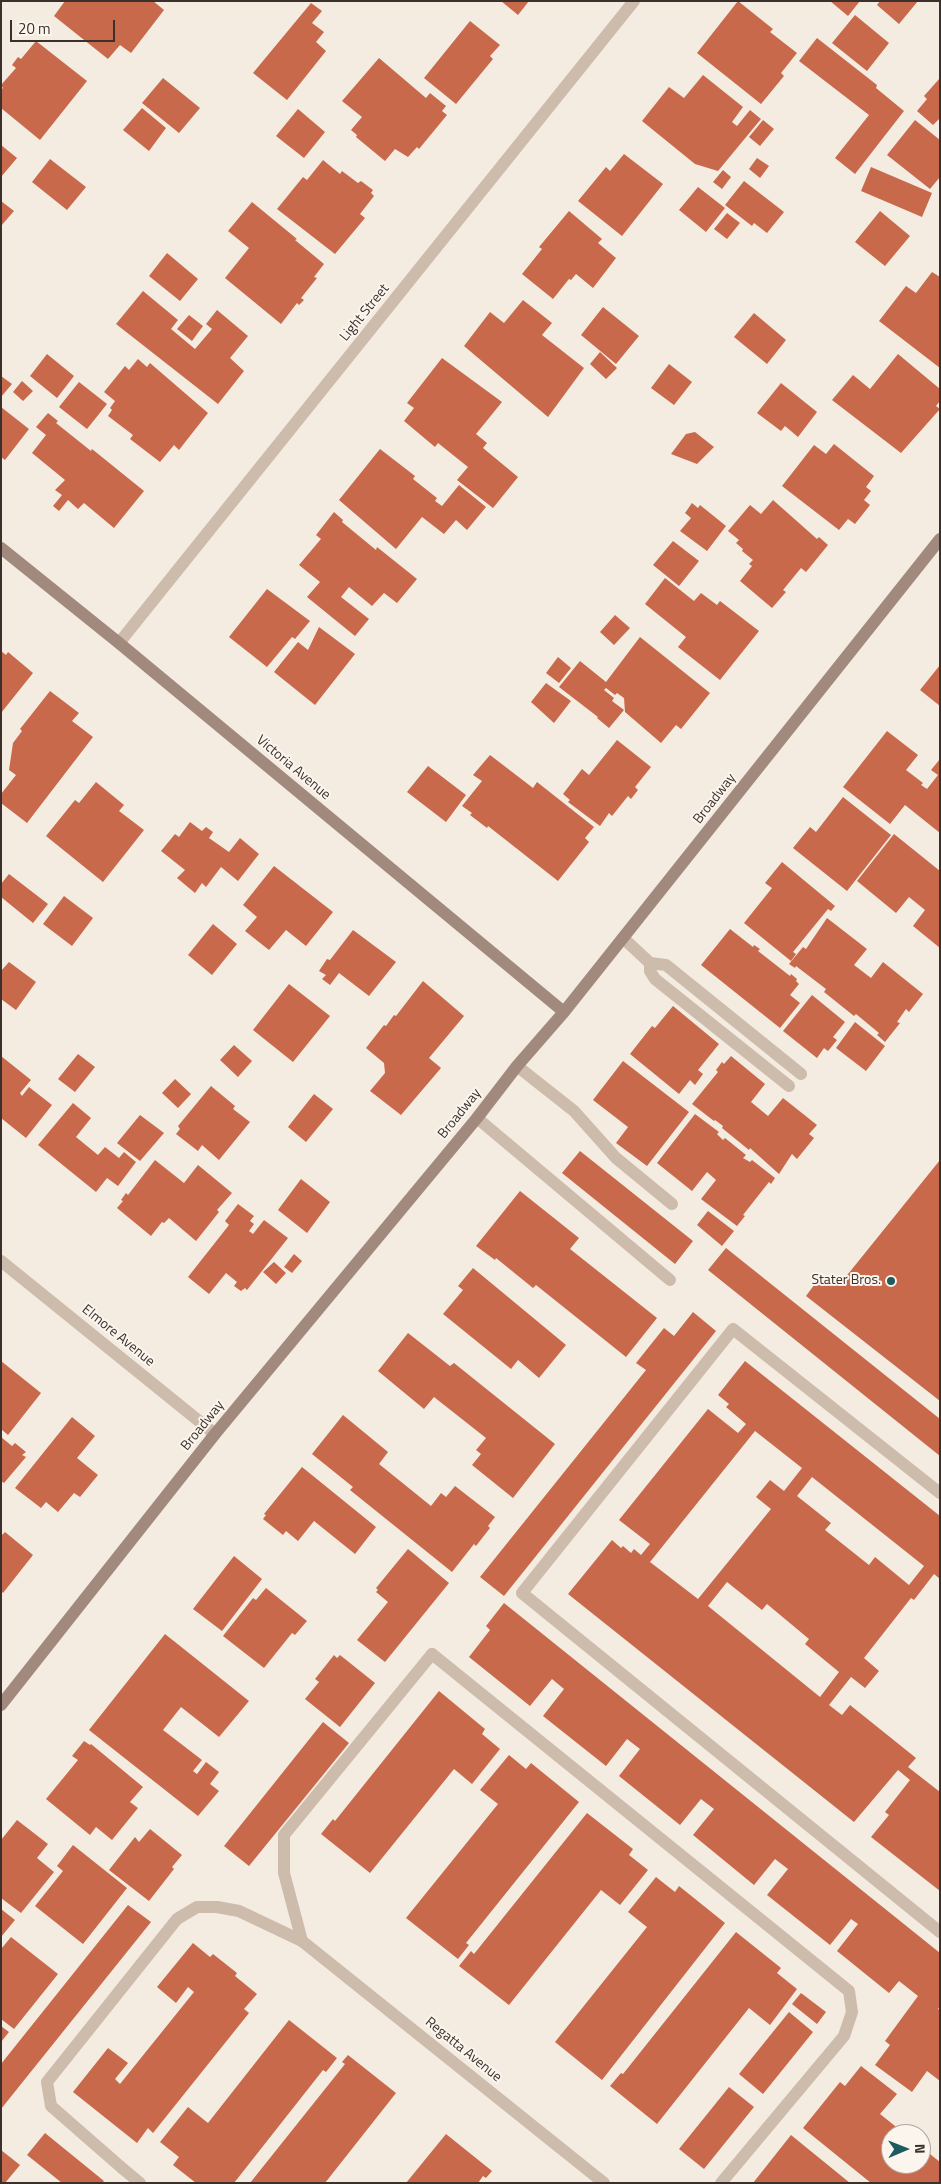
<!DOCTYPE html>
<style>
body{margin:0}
#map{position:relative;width:941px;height:2184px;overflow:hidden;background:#f4ebe1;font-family:"Titillium Web",sans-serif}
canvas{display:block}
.frame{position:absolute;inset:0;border:2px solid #3b302b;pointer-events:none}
.north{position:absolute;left:881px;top:2124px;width:50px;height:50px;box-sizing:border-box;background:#fbf5ee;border:1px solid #aea6a0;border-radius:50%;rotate:89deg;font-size:14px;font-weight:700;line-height:20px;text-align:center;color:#3b302b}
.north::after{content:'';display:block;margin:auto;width:18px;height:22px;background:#1f5a5e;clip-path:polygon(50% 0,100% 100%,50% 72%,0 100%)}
.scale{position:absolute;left:10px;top:20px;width:105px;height:22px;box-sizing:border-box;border:2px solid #3b302b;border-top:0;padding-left:6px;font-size:15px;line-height:18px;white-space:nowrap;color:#3b302b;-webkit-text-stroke:4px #fbf5ee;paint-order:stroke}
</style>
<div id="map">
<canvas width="941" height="2184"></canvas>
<div class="frame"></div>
<div class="north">N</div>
<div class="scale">20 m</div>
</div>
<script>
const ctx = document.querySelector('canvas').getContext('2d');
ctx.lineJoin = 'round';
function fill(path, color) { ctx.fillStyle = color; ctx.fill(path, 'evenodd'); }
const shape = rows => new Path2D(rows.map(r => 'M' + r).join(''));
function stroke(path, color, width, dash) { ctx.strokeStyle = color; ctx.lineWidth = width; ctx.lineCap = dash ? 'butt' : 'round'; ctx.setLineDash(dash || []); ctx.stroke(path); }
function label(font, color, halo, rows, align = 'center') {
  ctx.font = font + ' "Titillium Web",sans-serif'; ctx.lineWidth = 4; ctx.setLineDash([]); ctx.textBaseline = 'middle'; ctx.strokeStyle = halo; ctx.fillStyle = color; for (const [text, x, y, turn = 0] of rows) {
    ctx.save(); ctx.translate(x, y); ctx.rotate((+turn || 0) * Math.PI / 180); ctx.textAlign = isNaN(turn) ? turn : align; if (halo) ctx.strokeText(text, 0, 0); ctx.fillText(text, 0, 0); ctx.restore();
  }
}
fill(shape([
 [65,1,153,1,164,10,131,53,120,45,108,59,54,16],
 [501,1,529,1,518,15],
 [738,1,773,29,770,32,797,53,781,73,784,76,761,104,697,53],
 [830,1,860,1,848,16],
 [880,1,918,1,899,24,877,5],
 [311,3,322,11,312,23,324,32,316,42,326,51,287,100,253,73],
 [855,15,889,43,867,71,832,43],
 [470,21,500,45,490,56,493,59,456,104,424,78],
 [817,38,877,85,876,88,904,111,855,174,835,158,869,115,799,61],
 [36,41,87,81,40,140,1,108,1,90,3,88,1,85,16,68,12,65,18,57,21,59],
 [379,58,426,98,430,93,446,106,442,111,447,115,419,149,417,147,408,157,395,149,385,161,356,137,357,135,351,130,362,117,342,101],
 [703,75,743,107,732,122,737,126,750,110,761,119,718,171,695,164,642,121,669,87,684,98],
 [163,78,200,108,179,133,142,103],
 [940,78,940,118,933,125,917,111,927,99,924,96],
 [142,108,166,128,149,151,123,130],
 [298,109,325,132,304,158,276,136],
 [763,120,774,129,760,146,749,137],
 [915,120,940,140,940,177,930,189,887,155],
 [1,145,17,158,1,177],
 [624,154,663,184,622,236,578,201,606,167,610,171],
 [757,158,769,166,760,178,749,169],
 [50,159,86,187,67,210,32,182],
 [323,160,340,174,342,171,358,183,361,181,373,190,371,193,374,196,360,214,365,218,335,254,277,209,303,177,307,180],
 [871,167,932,193,922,217,861,191],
 [723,170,731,177,722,189,713,182],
 [744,181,784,212,767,233,754,223,752,226,725,205],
 [698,187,725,208,706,232,679,210],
 [1,201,14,211,1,226],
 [252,202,297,239,295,240,324,264,314,277,317,278,301,298,304,300,299,305,297,303,281,324,225,278,249,248,228,231],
 [569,211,602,239,598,243,616,258,593,288,576,274,571,280,569,279,553,299,522,274,542,249,539,247],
 [880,211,910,236,885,266,855,242],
 [727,213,740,223,727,239,714,229],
 [167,253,198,279,180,301,149,276],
 [932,272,940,277,940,368,879,321,906,286,916,293],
 [143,291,178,320,171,329,195,349,212,329,206,324,217,310,248,336,230,358,244,371,218,404,116,324],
 [523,300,552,323,542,335,584,368,548,417,464,346,490,312,504,323],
 [603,307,639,336,616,364,581,335],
 [754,313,786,340,767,364,734,337],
 [189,315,203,326,192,341,177,329],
 [600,352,617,368,606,379,590,364],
 [47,354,74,376,57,398,30,376],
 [898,354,940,389,940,401,936,406,940,409,901,453,832,400,853,375,870,389],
 [442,358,502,402,476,434,487,443,483,448,518,477,493,508,457,480,468,467,438,443,435,447,404,421,414,408,407,403],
 [138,359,147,367,150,363,208,413,179,450,174,445,160,462,130,439,133,435,108,416,112,410,110,408,115,401,104,392,125,366,129,370],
 [669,364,692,382,674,405,651,388],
 [1,376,12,384,1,397],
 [22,381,33,391,23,401,13,392],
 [79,382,107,404,87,429,59,407],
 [781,383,817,412,798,437,785,426,781,431,757,413],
 [1,407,29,429,5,460,1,457],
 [48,413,58,421,56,423,91,451,92,449,144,491,114,528,84,503,78,509,68,500,59,511,53,506,62,495,55,490,65,480,32,453,46,435,36,427],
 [695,432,714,447,697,464,671,454,686,434],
 [834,444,874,476,866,487,871,491,864,500,870,505,855,524,848,519,839,530,782,486,814,445,826,454],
 [380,449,415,476,413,479,437,498,435,501,442,506,459,485,486,507,467,530,456,520,444,534,422,517,396,549,339,500],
 [773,500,817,539,819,537,828,545,806,572,801,568,783,590,786,592,772,608,740,581,752,566,749,564,753,560,742,551,743,549,736,543,739,540,728,531,750,505,761,514],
 [692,503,698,508,700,505,726,526,707,551,680,531,691,518,685,513],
 [334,512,343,520,342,522,376,550,377,547,417,579,397,603,384,593,372,606,349,587,341,597,369,619,355,636,307,597,320,582,299,565,321,539,316,535],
 [673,541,699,561,679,586,653,565],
 [665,578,694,601,701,593,717,605,720,601,759,631,720,680,678,647,686,637,645,604],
 [267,589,310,621,295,639,292,637,267,667,229,637],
 [615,615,630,628,614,645,600,632],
 [319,627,355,654,315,705,274,672,298,642,308,650],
 [640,637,710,693,681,729,676,725,661,743,625,712,624,698,617,693,615,695,606,688,604,690,614,698,612,701,624,710,609,728,597,718,598,717,559,687,580,661,606,682],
 [1,651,6,655,8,652,33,673,1,713],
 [558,657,571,668,559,683,546,673],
 [940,665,940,706,920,690],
 [546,683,571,701,554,723,531,702],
 [50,691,79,713,72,721,93,737,27,823,1,803,1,794,16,775,9,770,13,743,22,731,20,729],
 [887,731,918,755,906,770,923,783,921,785,927,789,938,775,931,770,940,759,940,833,905,805,890,824,843,787],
 [617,740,651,767,635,787,638,790,631,799,628,796,612,816,609,813,600,826,568,802,570,800,563,794,582,769,589,775],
 [490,755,533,788,537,782,594,827,585,838,589,842,558,881,488,826,487,828,470,815,472,813,462,806,482,781,473,775],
 [428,766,466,795,446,822,407,792],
 [96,782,124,805,119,811,144,830,103,882,46,836,75,800,79,803],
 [843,797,891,835,847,891,793,848,810,827,816,832],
 [190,822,202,831,206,827,213,832,209,838,229,852,240,838,259,854,238,881,221,867,206,887,202,883,195,893,177,878,185,870,161,851,175,834,179,837],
 [894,834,940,871,940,948,913,926,925,910,909,897,896,913,857,881],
 [782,862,835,906,831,911,828,909,793,952,796,954,791,961,744,923,772,888,765,883],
 [274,866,333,912,306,946,286,930,269,950,245,931,257,917,243,905],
 [9,874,48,904,33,923,1,897,1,884],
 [64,896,93,918,72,946,43,924],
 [827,918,867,949,854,965,871,978,883,962,923,994,909,1012,906,1009,897,1022,900,1023,885,1042,877,1035,879,1033,856,1014,854,1016,824,992,826,989,796,966,795,968,789,964,803,947,806,949],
 [213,924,237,944,212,975,188,955],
 [730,929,753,947,754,945,760,949,758,951,790,976,791,974,797,979,796,981,799,984,790,995,800,1003,780,1028,701,965],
 [353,930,396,962,369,996,339,973,330,985,322,979,326,975,319,971,327,959,330,960],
 [9,962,36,982,16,1010,1,999,1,971],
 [423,981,464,1016,429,1058,441,1068,401,1115,370,1091,385,1073,384,1063,366,1048,384,1025,386,1026,394,1015,396,1016],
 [289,984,330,1016,293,1062,253,1030],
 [812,995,845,1022,833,1037,837,1040,828,1051,824,1048,817,1058,783,1031],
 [673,1006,719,1044,698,1070,703,1074,695,1085,690,1080,679,1094,630,1054,652,1026,655,1028],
 [855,1022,885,1046,866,1071,836,1048],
 [234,1045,252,1061,238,1077,220,1060],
 [78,1054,95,1067,75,1092,58,1079],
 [1,1056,31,1080,20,1093,22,1096,29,1087,52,1105,26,1138,1,1118],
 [731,1056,765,1084,751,1102,768,1116,783,1098,817,1125,809,1134,814,1138,797,1159,792,1154,779,1174,750,1148,749,1150,722,1128,723,1126,715,1120,714,1121,692,1104,718,1072,716,1070,722,1062,724,1064],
 [623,1061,689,1112,647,1166,616,1143,628,1127,593,1100],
 [175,1079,191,1094,178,1108,162,1093],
 [211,1086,235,1106,233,1109,250,1122,219,1160,202,1145,198,1151,176,1134,180,1129,178,1126],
 [314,1094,333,1109,306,1142,288,1127],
 [73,1103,91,1118,76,1137,98,1155,105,1147,119,1158,124,1152,136,1162,118,1186,107,1178,96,1192,38,1145],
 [695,1114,719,1132,717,1134,723,1140,725,1138,746,1155,743,1158,750,1162,752,1160,775,1178,771,1184,769,1182,743,1215,745,1216,737,1226,701,1199,716,1180,707,1172,692,1191,657,1163],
 [140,1115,164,1133,140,1161,117,1143],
 [580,1151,693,1241,675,1264,562,1173],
 [155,1160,184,1183,198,1165,232,1193,217,1210,219,1212,196,1241,169,1218,164,1223,162,1222,151,1236,117,1208,123,1201,121,1200,126,1193,128,1195],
 [940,1160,940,1401,806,1296,820,1277,840,1284],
 [301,1179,330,1202,307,1233,278,1210],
 [520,1191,579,1238,570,1249,657,1318,626,1357,536,1285,533,1288,496,1258,495,1260,476,1246],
 [238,1204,254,1216,250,1221,254,1224,249,1231,253,1234,264,1220,288,1238,247,1290,245,1288,241,1291,234,1286,237,1282,226,1273,209,1294,188,1277,229,1225,225,1221],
 [708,1211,734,1231,722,1246,697,1225],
 [726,1248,940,1419,940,1456,708,1270],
 [294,1254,302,1261,292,1273,284,1267],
 [274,1262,286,1273,276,1284,263,1272],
 [473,1268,566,1345,539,1378,518,1360,511,1369,443,1314,463,1290,458,1286],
 [693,1312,716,1331,504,1596,480,1577,646,1370,636,1363,664,1328,674,1336],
 [408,1333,450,1366,454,1363,555,1444,513,1498,472,1465,481,1454,476,1450,486,1438,434,1397,424,1409,378,1371],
 [1,1361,41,1393,8,1435,1,1429],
 [745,1361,940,1516,940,1579,934,1574,914,1600,911,1598,864,1658,879,1671,865,1688,851,1677,829,1705,842,1715,850,1705,916,1758,908,1767,940,1792,940,1891,871,1837,889,1815,885,1812,910,1780,898,1770,854,1822,568,1594,612,1540,621,1548,623,1546,631,1553,634,1549,641,1555,650,1544,619,1520,708,1409,738,1433,746,1424,726,1407,729,1404,718,1395],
 [755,1431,802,1468,784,1491,770,1480,756,1497,771,1509,698,1599,650,1562],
 [812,1477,924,1566,909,1585,875,1557,869,1565,825,1530,831,1523,797,1496],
 [727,1582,762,1610,767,1604,809,1639,805,1644,839,1672,820,1697,708,1606],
 [343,1415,388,1452,379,1464,431,1506,441,1493,446,1497,455,1486,495,1517,488,1526,490,1528,476,1546,474,1544,452,1572,350,1490,353,1487,312,1454],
 [72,1417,95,1436,77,1458,98,1475,80,1497,74,1493,58,1512,46,1502,41,1508,15,1488],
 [1,1437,12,1446,15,1443,26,1452,22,1455,26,1457,4,1483,1,1481],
 [302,1467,376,1527,355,1554,314,1521,298,1541,286,1531,283,1535,263,1519,266,1515,264,1514],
 [5,1532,33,1555,3,1593,1,1591,1,1536],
 [408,1549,449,1583,385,1662,357,1640,388,1602,376,1592,378,1590,376,1588],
 [234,1556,262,1579,222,1631,193,1609],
 [266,1588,307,1621,295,1635,292,1633,264,1668,223,1636,253,1598,256,1600],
 [504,1603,940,1953,940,2006,938,2009,940,2010,940,2081,927,2071,912,2092,875,2065,890,2045,885,2041,918,1996,899,1981,889,1993,837,1951,858,1924,851,1919,830,1945,767,1895,788,1869,775,1859,754,1885,693,1835,714,1809,701,1799,680,1825,619,1776,640,1749,627,1739,606,1766,543,1716,564,1689,552,1679,530,1706,469,1657,490,1630,486,1626],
 [165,1634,249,1701,219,1737,181,1707,163,1730,202,1760,193,1771,197,1774,206,1762,219,1772,210,1784,219,1791,198,1816,89,1730],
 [334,1655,337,1658,340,1655,375,1683,340,1727,305,1699,319,1682,315,1679],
 [439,1691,485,1729,482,1734,500,1749,472,1784,454,1769,370,1873,321,1834,333,1819,335,1821],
 [323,1722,349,1743,249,1866,224,1846],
 [84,1741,90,1745,91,1744,143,1787,130,1802,138,1808,112,1840,96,1827,90,1835,46,1799,78,1760,72,1756],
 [509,1755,526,1769,531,1763,579,1802,466,1943,469,1945,458,1959,406,1918,498,1804,480,1790],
 [587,1813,633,1849,629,1855,648,1870,620,1905,601,1890,509,2005,459,1966,471,1951,474,1954],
 [17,1820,48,1844,37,1858,54,1872,21,1913,1,1898,1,1840],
 [150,1829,182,1855,172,1867,174,1869,149,1901,109,1870,135,1837,139,1842],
 [73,1845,127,1888,83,1944,35,1906,63,1871,57,1866],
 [656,1877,675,1892,679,1886,725,1923,602,2080,555,2042,647,1927,628,1912],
 [128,1905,151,1922,1,2109,1,2064],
 [1,1909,15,1920,1,1937],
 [736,1932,781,1968,777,1973,797,1989,770,2025,749,2008,657,2124,610,2086,621,2073,623,2074],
 [11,1937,58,1974,14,2029,1,2019,1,1949],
 [193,1943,210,1957,213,1954,237,1973,235,1976,257,1994,244,2009,249,2013,153,2133,148,2128,137,2143,73,2092,108,2048,128,2063,115,2079,120,2084,194,1992,188,1987,176,2003,157,1987],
 [801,1993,826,2012,817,2024,792,2004],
 [789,2012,813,2032,763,2094,739,2074],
 [289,2020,337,2058,326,2072,323,2070,234,2183,196,2183,173,2165,179,2157,160,2142,188,2107,208,2123],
 [1,2026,9,2032,1,2042],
 [348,2055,396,2093,325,2183,250,2183,345,2064,342,2062],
 [861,2066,897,2094,880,2114,905,2134,891,2134,891,2164,921,2164,921,2147,940,2162,940,2183,871,2183,803,2128,840,2082,845,2086],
 [729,2087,754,2107,704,2169,679,2149],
 [45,2133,104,2181,102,2183,62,2183,27,2155],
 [446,2134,492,2171,486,2178,483,2176,478,2183,406,2183],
 [791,2135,850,2183,753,2183],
 [1,2150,20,2165,5,2183,1,2183]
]), '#c8694b');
stroke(shape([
 [623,938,650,963,666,965,801,1074],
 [650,963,650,971,655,979,789,1086],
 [517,1066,574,1111,616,1158,672,1204],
 [477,1118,670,1280],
 [940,1493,733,1329,522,1593,940,1932],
 [302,1941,284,1873,284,1835,432,1654],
 [122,2168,51,2106,47,2082,177,1919,197,1907,217,1907,239,1911,302,1941]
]), '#cdbbac', 12);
stroke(shape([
 [119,643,634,1],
 [1,1261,215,1434],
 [432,1654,849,1991,852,2012,844,2036,721,2183],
 [302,1941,604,2183],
 [122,2168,140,2183]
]), '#cdbbac', 12);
stroke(shape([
 [1,548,119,643,564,1012],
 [1,1705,215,1434,477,1118,517,1066,564,1012,940,539]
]), '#a18a7d', 12);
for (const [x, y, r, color] of [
 [891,1281,5,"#1f5a5e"]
]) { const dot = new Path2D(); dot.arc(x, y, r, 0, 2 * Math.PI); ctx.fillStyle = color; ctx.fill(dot); stroke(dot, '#fbf5ee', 2); }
label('14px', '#3b302b', '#fbf5ee', [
 ["Light Street",365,313,-51],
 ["Victoria Avenue",293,768,40],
 ["Broadway",715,799,-52],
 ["Broadway",460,1114,-51],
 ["Elmore Avenue",118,1336,39],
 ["Broadway",203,1426,-51],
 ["Regatta Avenue",463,2050,39]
]);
label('14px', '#3b302b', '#fbf5ee', [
 ["Stater Bros.",881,1281]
], 'right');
</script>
